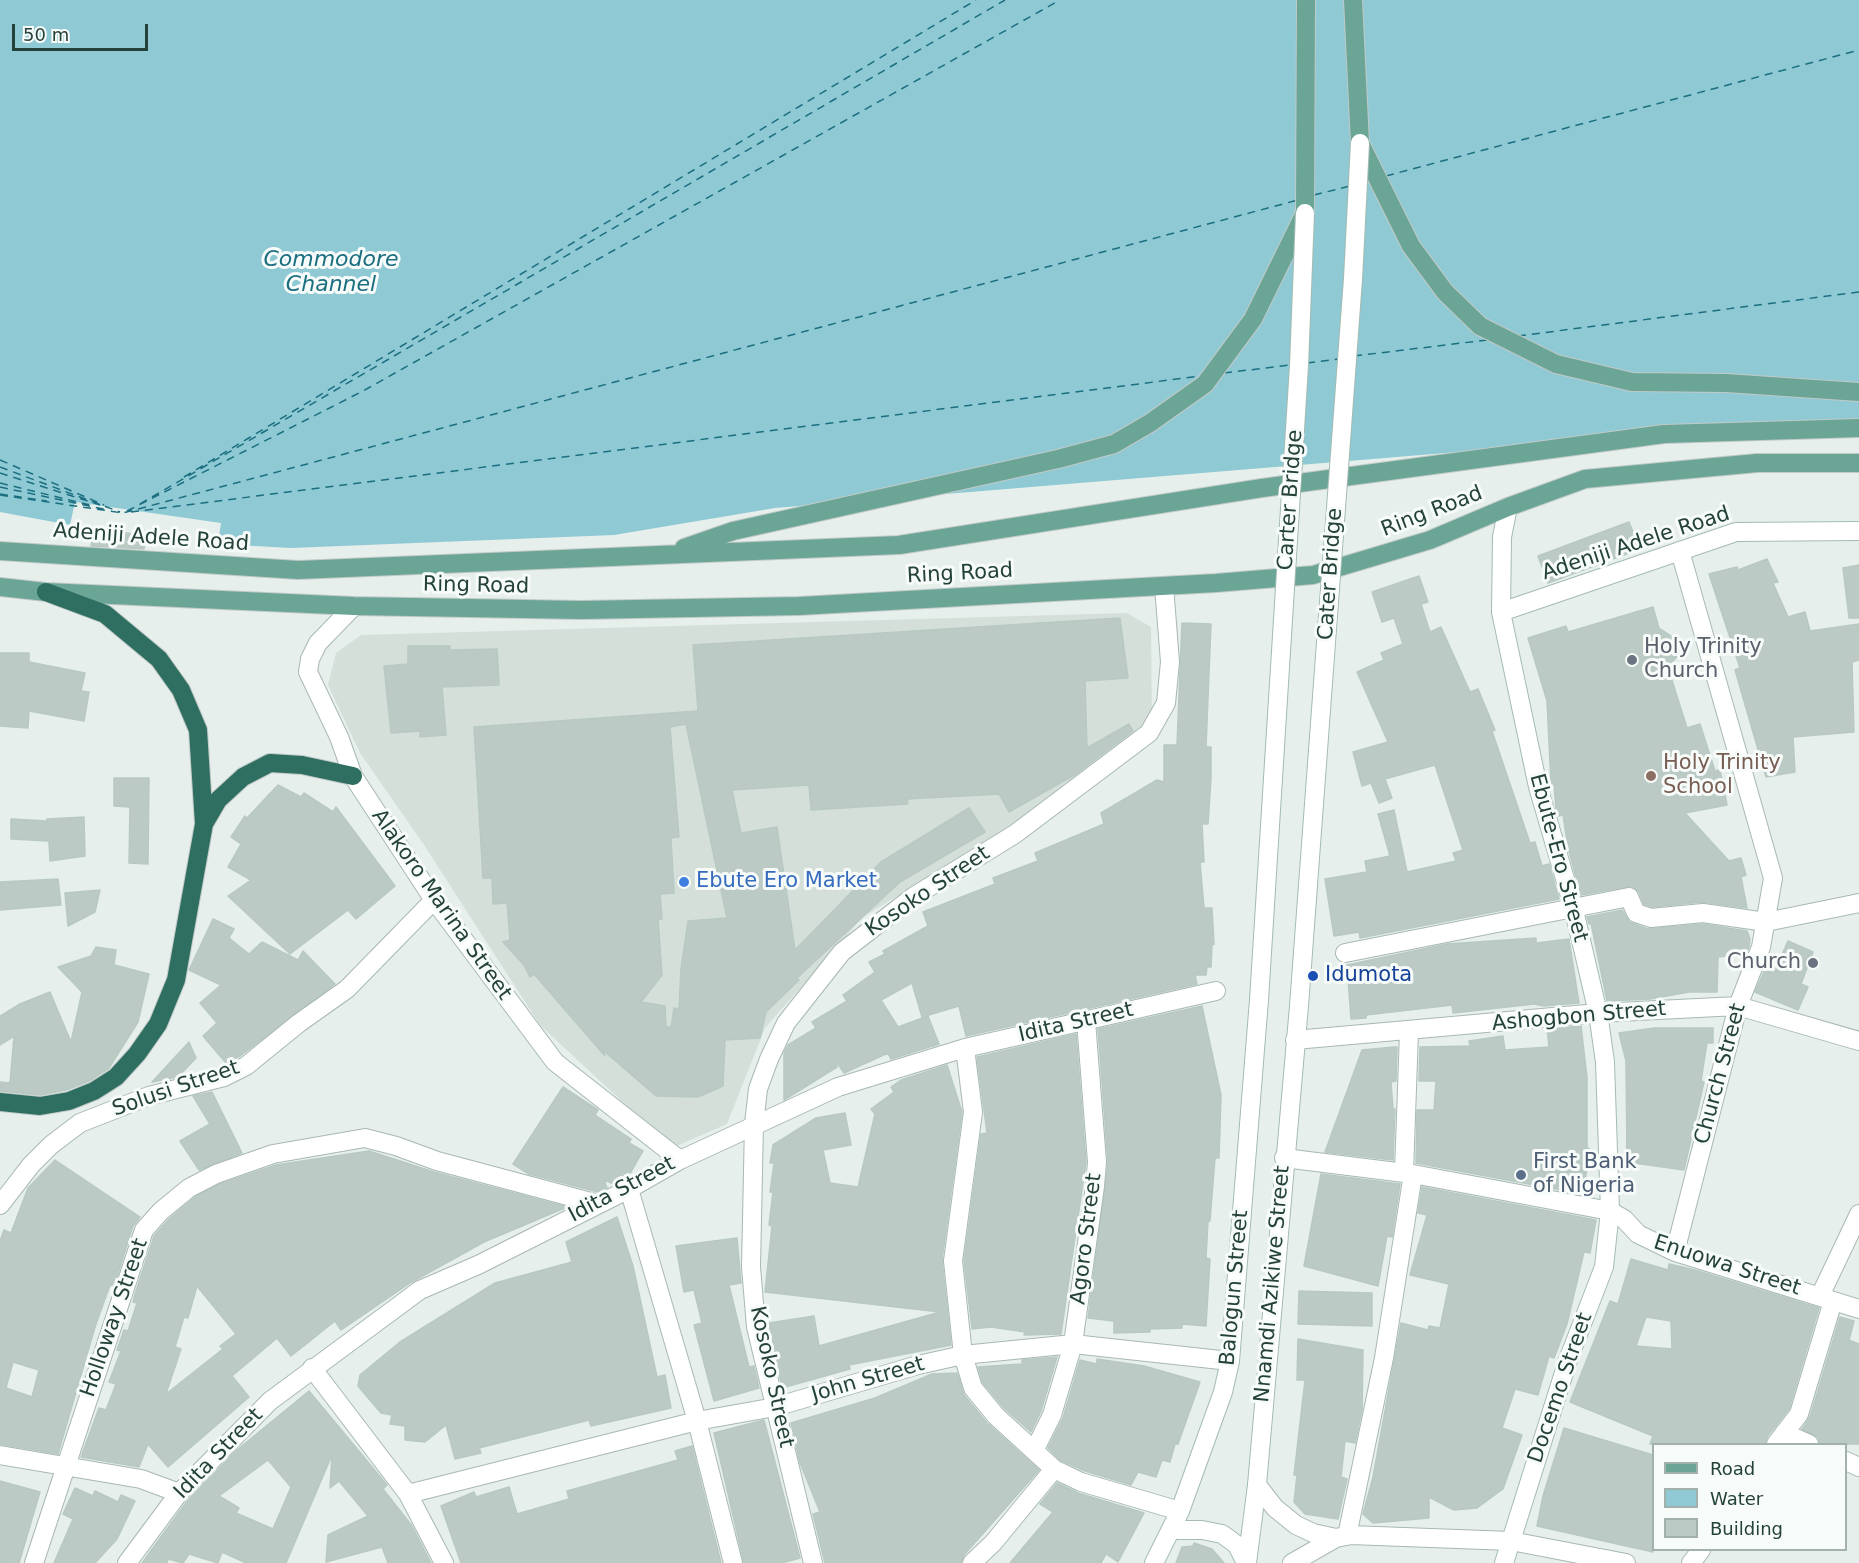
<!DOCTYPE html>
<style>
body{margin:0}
#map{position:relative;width:1859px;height:1563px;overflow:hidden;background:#e6efeb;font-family:"DejaVu Sans",sans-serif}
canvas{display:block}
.legend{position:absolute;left:1652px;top:1443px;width:195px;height:108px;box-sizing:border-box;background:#f7fbf9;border:2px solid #a3b1ad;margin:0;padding:8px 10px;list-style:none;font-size:18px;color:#24423a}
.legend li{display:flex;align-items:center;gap:12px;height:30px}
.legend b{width:30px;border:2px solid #a3b1ad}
.scale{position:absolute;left:12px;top:24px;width:136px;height:27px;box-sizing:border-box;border:3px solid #24423a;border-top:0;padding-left:8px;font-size:18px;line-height:21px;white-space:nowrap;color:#24423a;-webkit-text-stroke:4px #f7fbf9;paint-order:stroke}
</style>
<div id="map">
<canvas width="1859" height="1563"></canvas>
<ul class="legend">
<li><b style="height:8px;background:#6aa596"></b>Road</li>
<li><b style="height:16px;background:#8ec9d4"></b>Water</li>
<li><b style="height:16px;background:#bbcac4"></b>Building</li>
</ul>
<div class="scale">50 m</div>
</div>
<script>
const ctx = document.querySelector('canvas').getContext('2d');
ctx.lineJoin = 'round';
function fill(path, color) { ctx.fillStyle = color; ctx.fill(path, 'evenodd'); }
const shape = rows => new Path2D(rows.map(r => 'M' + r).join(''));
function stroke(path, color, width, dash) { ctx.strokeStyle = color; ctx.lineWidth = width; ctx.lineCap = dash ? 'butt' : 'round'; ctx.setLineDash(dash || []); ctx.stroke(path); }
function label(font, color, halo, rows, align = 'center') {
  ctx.font = font + ' "DejaVu Sans",sans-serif'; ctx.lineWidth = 6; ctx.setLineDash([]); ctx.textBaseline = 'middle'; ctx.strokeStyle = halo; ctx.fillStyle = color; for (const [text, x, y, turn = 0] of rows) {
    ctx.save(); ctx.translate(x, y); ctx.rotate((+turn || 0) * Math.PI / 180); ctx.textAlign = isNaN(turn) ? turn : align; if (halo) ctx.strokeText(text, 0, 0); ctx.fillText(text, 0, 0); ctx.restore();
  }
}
fill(shape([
 [1127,613,1151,627,1152,729,1094,783,978,847,863,917,765,1028,727,1124,672,1148,540,1025,424,845,360,753,328,685,336,653,361,635]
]), '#d4dfda');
fill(shape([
 [0,0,1859,0,1859,426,1604,440,775,508,614,535,291,548,218,544,221,523,75,502,70,525,0,512]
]), '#8ec9d4');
stroke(shape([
 [1386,176,1859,50],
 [1314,195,1350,186],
 [1518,336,1859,292],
 [1354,356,1487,340],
 [1307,363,1338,359],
 [1224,373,1290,365],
 [0,460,104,505],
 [0,467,120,512],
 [0,473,100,505],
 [184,477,976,0],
 [0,483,90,505],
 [0,487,108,510],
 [0,494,47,501],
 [0,495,123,513,1298,200],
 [140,504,1005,0],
 [127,511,363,391,1060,0],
 [131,512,1201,376]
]), '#1c6f80', 1.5, [8, 6]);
const building = shape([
 [1629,522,1640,549,1548,583,1538,556,1629,522],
 [94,528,146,536,144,549,91,546,94,528],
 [1767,559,1778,582,1773,583,1788,617,1805,612,1810,631,1859,624,1859,660,1852,662,1854,732,1793,737,1795,772,1766,777,1735,670,1740,668,1709,574,1737,567,1738,570,1767,559],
 [1859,565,1859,618,1849,618,1843,568,1859,565],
 [1419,576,1428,602,1421,604,1430,632,1441,627,1470,692,1478,689,1495,730,1492,731,1530,843,1535,842,1542,866,1549,864,1559,899,1360,938,1359,932,1334,936,1325,879,1367,872,1365,861,1390,856,1378,814,1394,810,1407,872,1456,861,1453,853,1463,850,1435,765,1385,779,1392,798,1379,803,1371,783,1362,786,1353,752,1388,742,1357,672,1384,660,1381,653,1403,644,1394,618,1382,622,1372,592,1419,576],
 [1653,607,1659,628,1674,638,1678,647,1677,657,1671,663,1675,676,1671,677,1687,728,1700,724,1715,771,1720,770,1727,805,1685,813,1729,861,1741,858,1746,875,1741,877,1747,908,1702,902,1652,907,1644,904,1639,892,1631,886,1581,895,1568,848,1563,815,1558,816,1556,809,1554,784,1551,784,1547,701,1528,638,1566,626,1568,632,1653,607],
 [1120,618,1128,678,1085,681,1087,748,1129,724,1133,731,1076,774,1009,812,999,794,907,799,908,804,811,810,809,785,732,790,741,833,777,827,795,950,881,862,969,808,985,832,900,882,797,978,799,980,766,1012,760,1038,725,1040,723,1086,698,1097,656,1096,604,1051,605,1056,534,974,530,977,524,965,503,942,510,940,507,903,493,904,492,878,483,878,474,727,698,711,693,645,1120,618],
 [686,724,727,918,688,921,681,969,679,1009,674,1008,671,1027,666,1027,665,1006,641,1002,662,975,658,919,662,919,660,894,674,893,671,838,679,837,670,727,686,724],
 [1182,623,1211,624,1206,747,1211,747,1211,779,1208,824,1202,824,1204,862,1200,862,1204,908,1212,908,1214,944,1212,945,1211,967,1207,967,1206,975,1195,975,1197,984,966,1036,959,1006,922,1017,912,983,881,1000,898,1027,928,1016,939,1044,891,1059,888,1053,844,1073,836,1061,837,1067,784,1100,784,1053,788,1045,816,1028,812,1022,847,1001,843,995,875,972,869,962,885,954,883,951,928,926,923,912,995,884,993,878,1038,861,1035,853,1104,824,1101,813,1157,780,1164,782,1164,745,1177,745,1182,623],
 [408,646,450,646,450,650,497,649,499,685,442,687,446,735,420,737,420,731,391,733,384,666,408,664,408,646],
 [0,653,29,653,29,662,85,673,81,691,89,692,84,721,29,711,28,728,0,726,0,653],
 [114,778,149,778,148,864,129,863,130,807,114,806,114,778],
 [278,785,301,797,304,793,333,812,336,807,395,886,356,919,348,910,290,954,228,896,251,880,228,867,241,844,231,837,245,816,247,818,278,785],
 [84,817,85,856,50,861,49,841,11,839,11,819,47,821,47,819,84,817],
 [58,879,61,905,0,910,0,882,58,879],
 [100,890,95,912,68,926,65,893,100,890],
 [1622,910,1629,922,1648,929,1703,924,1747,931,1750,939,1749,947,1746,954,1718,957,1717,992,1689,992,1650,999,1607,1001,1591,923,1589,924,1587,917,1622,910],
 [213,919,234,929,229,938,249,954,262,942,298,960,303,951,335,984,240,1056,226,1063,203,1036,217,1023,200,1003,221,985,189,970,213,919],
 [1536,938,1536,943,1569,939,1579,1003,1544,1006,1534,1004,1453,1013,1452,1005,1366,1015,1366,1018,1351,1019,1347,965,1447,944,1536,938],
 [1788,941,1813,952,1801,984,1808,987,1798,1010,1755,992,1765,969,1774,973,1788,941],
 [96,947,116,950,114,965,149,974,138,1022,109,1068,89,1081,66,1090,40,1095,0,1091,0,1082,10,1083,14,1036,0,1045,0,1016,20,1004,50,992,71,1042,82,992,58,967,91,956,96,947],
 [1202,1006,1221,1095,1219,1158,1215,1158,1210,1221,1208,1221,1206,1258,1210,1259,1206,1326,1182,1324,1182,1328,1150,1329,1150,1332,1114,1333,1114,1321,1088,1318,1108,1163,1098,1029,1202,1006],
 [1581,1026,1587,1077,1587,1148,1590,1149,1583,1194,1416,1163,1417,1110,1434,1110,1436,1081,1419,1081,1420,1047,1470,1046,1469,1041,1503,1036,1505,1050,1549,1047,1547,1029,1581,1026],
 [1654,1028,1713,1028,1713,1043,1707,1043,1701,1081,1704,1082,1684,1170,1627,1162,1626,1061,1619,1033,1654,1028],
 [1076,1034,1086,1162,1061,1334,1024,1335,1025,1332,991,1327,972,1329,964,1261,981,1134,987,1133,977,1057,1076,1034],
 [189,1042,196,1058,178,1077,152,1082,189,1042],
 [1394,1047,1397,1047,1396,1081,1391,1082,1393,1109,1395,1109,1393,1160,1325,1152,1362,1050,1394,1047],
 [947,1065,962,1112,942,1260,951,1345,849,1365,850,1369,782,1388,769,1323,814,1316,819,1346,940,1312,765,1292,772,1226,769,1225,773,1192,770,1192,774,1163,770,1163,773,1145,816,1118,845,1113,851,1145,823,1150,830,1183,858,1187,875,1114,871,1109,894,1092,891,1087,901,1080,947,1065],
 [563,1087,598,1110,595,1115,631,1139,629,1143,643,1151,628,1177,614,1184,604,1180,607,1188,598,1192,529,1174,513,1164,563,1087],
 [212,1092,242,1153,199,1170,180,1141,210,1124,193,1096,212,1092],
 [369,1151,434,1172,567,1207,484,1242,410,1283,341,1330,335,1321,291,1356,277,1338,232,1376,249,1397,168,1467,148,1444,139,1467,81,1457,99,1408,106,1410,116,1384,109,1382,121,1351,117,1350,124,1330,128,1331,137,1303,133,1302,135,1294,154,1236,169,1219,195,1197,220,1184,276,1165,369,1151],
 [197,1286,236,1334,220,1346,223,1349,166,1394,181,1349,175,1347,184,1317,188,1318,197,1286],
 [55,1160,140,1217,133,1226,114,1286,110,1285,95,1327,58,1454,0,1444,0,1241,4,1230,11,1233,28,1188,55,1160],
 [13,1362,39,1370,32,1397,6,1388,13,1362],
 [1321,1174,1400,1184,1392,1237,1387,1236,1378,1286,1304,1266,1321,1174],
 [1422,1187,1596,1220,1590,1253,1584,1252,1567,1324,1554,1358,1549,1356,1538,1395,1515,1389,1502,1428,1522,1435,1503,1489,1477,1508,1454,1510,1429,1497,1429,1518,1373,1523,1363,1514,1373,1477,1401,1323,1428,1330,1429,1326,1440,1328,1449,1284,1410,1275,1427,1215,1418,1213,1422,1187],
 [617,1217,633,1266,657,1377,665,1375,671,1408,591,1426,589,1420,479,1448,481,1453,455,1459,446,1425,425,1442,405,1440,405,1426,390,1424,392,1415,381,1413,358,1386,360,1375,400,1342,495,1283,572,1262,566,1242,617,1217],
 [737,1238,741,1283,729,1285,749,1367,754,1366,759,1388,714,1401,694,1325,702,1323,694,1290,684,1292,676,1246,737,1238],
 [1631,1259,1668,1270,1669,1264,1695,1270,1819,1308,1789,1409,1767,1437,1765,1444,1650,1444,1653,1436,1570,1402,1610,1301,1618,1304,1631,1259],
 [1646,1317,1671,1321,1672,1349,1636,1346,1646,1317],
 [1299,1291,1372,1293,1372,1326,1298,1324,1299,1291],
 [1840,1317,1854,1321,1849,1340,1859,1344,1859,1444,1820,1444,1818,1437,1802,1429,1810,1417,1840,1317],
 [1298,1339,1363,1350,1362,1410,1355,1443,1345,1441,1341,1477,1347,1479,1338,1519,1305,1514,1294,1502,1297,1475,1294,1475,1305,1380,1297,1380,1298,1339],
 [1057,1357,1041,1411,1031,1432,1004,1408,983,1383,978,1367,1022,1364,1022,1360,1057,1357],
 [1097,1359,1144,1366,1200,1382,1178,1444,1175,1444,1170,1462,1162,1460,1156,1477,1138,1472,1131,1485,1085,1471,1060,1460,1048,1448,1063,1418,1080,1360,1097,1364,1097,1359],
 [957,1373,964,1395,987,1423,1039,1470,964,1555,961,1563,825,1563,813,1514,820,1512,800,1463,791,1423,875,1398,932,1374,957,1373],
 [309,1391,387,1485,383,1489,412,1526,431,1563,388,1563,382,1547,326,1562,328,1535,368,1516,339,1481,330,1488,332,1455,286,1563,246,1563,222,1552,218,1563,189,1554,183,1563,168,1559,167,1563,142,1563,188,1500,237,1450,309,1391],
 [268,1460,291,1487,273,1529,236,1513,239,1508,219,1496,268,1460],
 [764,1420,800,1558,782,1563,744,1563,714,1433,764,1420],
 [1564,1428,1653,1455,1653,1552,1537,1526,1543,1496,1564,1428],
 [692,1446,721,1563,461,1563,441,1506,474,1492,476,1497,509,1487,517,1514,569,1499,567,1491,678,1460,675,1451,692,1446],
 [0,1481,40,1492,19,1563,0,1563,0,1481],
 [1057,1483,1078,1493,1144,1513,1118,1562,1106,1554,1101,1563,1010,1563,1053,1512,1040,1504,1057,1483],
 [75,1488,93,1496,95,1491,118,1502,121,1495,135,1501,117,1539,95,1563,54,1563,73,1519,63,1514,75,1488],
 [1194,1543,1212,1549,1224,1563,1176,1563,1182,1547,1193,1546,1194,1543]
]);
fill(building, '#bbcac4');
stroke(building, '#b8c9c2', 1.5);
const street = shape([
 [354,606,318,643,310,659,308,672,339,737,353,776,434,900,555,1062,680,1160],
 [1345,953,1629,897,1636,913,1651,918,1703,913,1766,922,1859,903],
 [1295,1040,1598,1013,1738,1006,1859,1041],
 [965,1048,973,1112,953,1261,963,1355,973,1388,996,1416,1054,1469,1081,1482,1180,1511],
 [1284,1158,1413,1174,1610,1211,1624,1219,1638,1234,1675,1252,1859,1309],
 [1404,1172,1409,1032],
 [629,1189,697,1421,733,1563],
 [0,1205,31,1165,51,1145,80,1123,149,1096,224,1077,246,1066,299,1023,347,989,434,900],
 [1675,1252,1738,1006,1761,947,1773,878,1680,551],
 [1820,1296,1859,1214],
 [312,1368,408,1494,444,1563],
 [1784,1433,1809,1444],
 [1776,1444,1799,1414,1833,1301],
 [1035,1449,1052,1415,1073,1344,1095,1186,1097,1162,1086,1021],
 [0,1455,141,1479,179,1493],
 [1846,1461,1859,1467],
 [1257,1485,1275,1508,1296,1525,1313,1533,1336,1538],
 [408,1494,697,1421,775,1407,918,1365,963,1355,1073,1344,1230,1361],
 [1347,1536,1384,1358,1413,1174],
 [34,1563,144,1230,161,1211,189,1188,216,1174,273,1154,365,1138,396,1146,437,1161,598,1204],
 [127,1563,179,1493,270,1401,420,1290,478,1265,629,1189,680,1160,838,1087,965,1048,1216,991],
 [813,1563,756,1327,751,1267,754,1124,758,1089,769,1059,786,1023,842,952,913,897,1015,834,1149,733,1166,703,1170,662,1164,586],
 [972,1563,993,1543,1054,1469],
 [1292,1563,1336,1538,1350,1535,1511,1541,1626,1563],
 [1691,1563,1701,1550]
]);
const secondary = shape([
 [1501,612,1736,532,1859,531],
 [1173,1530,1202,1530,1222,1534,1237,1545,1246,1563],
 [1154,1563,1180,1511,1223,1392,1230,1361,1259,1000],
 [1247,1563,1257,1485,1299,1006],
 [1504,1563,1568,1360,1604,1267,1610,1211,1605,1062,1598,1013,1573,906,1538,787,1501,612,1502,537,1508,507]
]);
const primary = shape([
 [1353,0,1360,143,1411,246,1445,292,1480,326,1556,364,1632,382,1726,383,1859,392],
 [684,548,733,531,1058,459,1114,444,1150,423,1205,384,1253,319,1305,213,1306,0],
 [0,551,298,570,899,545,1262,488,1664,434,1859,428],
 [0,587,46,592,354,606,581,610,799,606,1216,583,1313,575,1430,540,1508,507,1585,479,1757,463,1859,463]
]);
const highway = shape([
 [204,824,218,800,243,777,270,763,302,765,353,776],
 [0,1102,40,1106,69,1101,94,1091,116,1077,137,1054,158,1024,176,980,204,824,198,730,181,690,159,659,105,614,46,592]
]);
stroke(street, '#a8b8b2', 20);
stroke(secondary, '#a4bbb3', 20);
stroke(primary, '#c2cac8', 20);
stroke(highway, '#c2cac8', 20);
stroke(street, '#fff', 18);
stroke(secondary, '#fff', 18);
stroke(primary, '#6aa596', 18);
stroke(highway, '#2f6f62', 18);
const secondaryBridge = shape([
 [1259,1000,1299,366,1305,213],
 [1299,1006,1353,279,1360,143]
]);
stroke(secondaryBridge, '#a4bbb3', 20, []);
stroke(secondaryBridge, '#fff', 18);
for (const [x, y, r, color] of [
 [1632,660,6,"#6b7280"],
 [1651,776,6,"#8d6e63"],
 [684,882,6,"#3f7fe0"],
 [1813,963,6,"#6b7280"],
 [1313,976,6,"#1a4fb4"],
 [1521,1175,6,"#5c6f8a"]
]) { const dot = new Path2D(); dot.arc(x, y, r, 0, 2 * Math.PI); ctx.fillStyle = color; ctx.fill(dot); stroke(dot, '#f7fbf9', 2); }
label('21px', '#24423a', '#f7fbf9', [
 ["Carter Bridge",1291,500,-86],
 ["Ring Road",1432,512,-21],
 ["Adeniji Adele Road",151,538,4],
 ["Adeniji Adele Road",1636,544,-18],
 ["Ring Road",960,574,-3],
 ["Cater Bridge",1331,574,-86],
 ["Ring Road",476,586,1],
 ["Ebute-Ero Street",1558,858,75],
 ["Kosoko Street",928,892,-34],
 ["Alakoro Marina Street",441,905,55],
 ["Ashogbon Street",1579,1017,-5],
 ["Idita Street",1076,1023,-13],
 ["Church Street",1721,1074,-75],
 ["Solusi Street",176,1089,-19],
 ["Idita Street",622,1190,-28],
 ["Agoro Street",1087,1239,-83],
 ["Enuowa Street",1727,1266,18],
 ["Nnamdi Azikiwe Street",1273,1284,-85],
 ["Balogun Street",1235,1288,-85],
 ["Holloway Street",115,1318,-71],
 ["Kosoko Street",771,1377,78],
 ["John Street",868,1380,-16],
 ["Docemo Street",1561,1388,-71],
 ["Idita Street",219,1454,-46]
]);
label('21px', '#5b616d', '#f7fbf9', [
 ["Holy Trinity",1644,648],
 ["Church",1644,672],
 ["Church",1801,963,"right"]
], 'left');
label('21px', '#785e54', '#f7fbf9', [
 ["Holy Trinity",1663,764],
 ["School",1663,788]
], 'left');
label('21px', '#366cbe', '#f7fbf9', [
 ["Ebute Ero Market",696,882]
], 'left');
label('21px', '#164399', '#f7fbf9', [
 ["Idumota",1325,976]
], 'left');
label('21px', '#4e5e75', '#f7fbf9', [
 ["First Bank",1533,1163],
 ["of Nigeria",1533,1187]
], 'left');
label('italic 22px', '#1c6f80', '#f7fbf9', [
 ["Commodore",331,260],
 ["Channel",331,285]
]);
</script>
